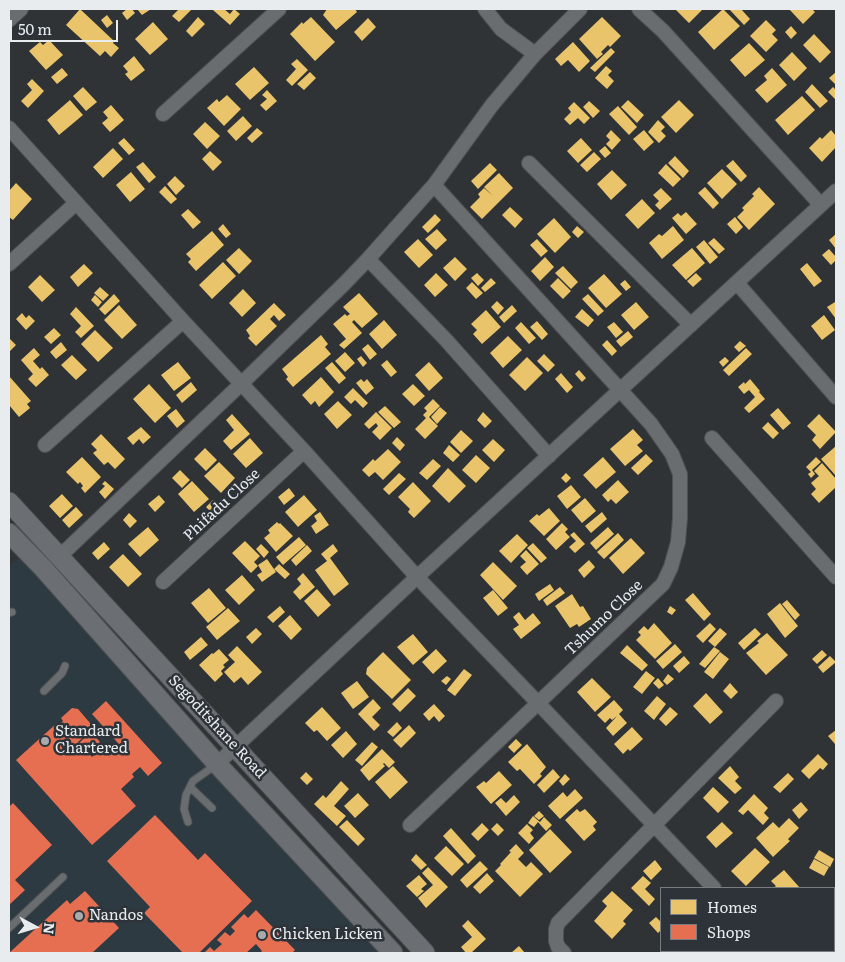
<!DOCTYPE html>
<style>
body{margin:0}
#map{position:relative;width:845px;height:962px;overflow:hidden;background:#303335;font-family:Literata,serif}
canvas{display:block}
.frame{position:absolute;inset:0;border:10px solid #e8ecef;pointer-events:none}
.legend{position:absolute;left:660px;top:887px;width:175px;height:65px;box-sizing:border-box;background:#2d3338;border:1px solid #787d81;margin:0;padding:6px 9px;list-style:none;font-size:15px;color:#e8ecef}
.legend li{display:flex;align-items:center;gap:10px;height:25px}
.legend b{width:25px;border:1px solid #787d81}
.north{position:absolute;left:10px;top:902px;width:50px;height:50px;-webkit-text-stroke:4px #2d3338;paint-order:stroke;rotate:96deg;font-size:14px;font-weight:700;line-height:20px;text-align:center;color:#e8ecef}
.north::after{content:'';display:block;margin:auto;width:18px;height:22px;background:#e8ecef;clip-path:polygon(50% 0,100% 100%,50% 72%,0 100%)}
.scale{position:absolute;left:10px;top:20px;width:108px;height:22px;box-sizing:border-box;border:2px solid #e8ecef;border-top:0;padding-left:6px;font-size:15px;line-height:18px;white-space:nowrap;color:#e8ecef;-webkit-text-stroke:4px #2d3338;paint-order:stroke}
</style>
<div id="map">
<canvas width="845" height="962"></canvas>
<div class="frame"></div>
<ul class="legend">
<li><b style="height:14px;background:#e9c46a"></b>Homes</li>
<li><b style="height:14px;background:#e76f51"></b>Shops</li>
</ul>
<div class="north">N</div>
<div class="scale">50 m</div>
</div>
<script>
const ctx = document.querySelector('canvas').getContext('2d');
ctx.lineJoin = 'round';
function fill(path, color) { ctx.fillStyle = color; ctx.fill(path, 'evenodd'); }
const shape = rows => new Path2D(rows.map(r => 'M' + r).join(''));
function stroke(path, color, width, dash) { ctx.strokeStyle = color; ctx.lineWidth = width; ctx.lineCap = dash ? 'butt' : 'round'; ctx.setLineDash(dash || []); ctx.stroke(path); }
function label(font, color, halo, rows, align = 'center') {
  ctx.font = font + ' Literata,serif'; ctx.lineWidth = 5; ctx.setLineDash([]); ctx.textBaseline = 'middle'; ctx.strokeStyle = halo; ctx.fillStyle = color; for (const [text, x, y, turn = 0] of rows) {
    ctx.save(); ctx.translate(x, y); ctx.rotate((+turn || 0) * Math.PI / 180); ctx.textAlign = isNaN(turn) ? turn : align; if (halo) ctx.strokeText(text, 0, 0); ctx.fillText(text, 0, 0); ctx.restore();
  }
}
fill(shape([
 [19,557,381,953,9,953,9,566]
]), '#2e3a42');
fill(shape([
 [80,9,114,41,113,43,119,48,111,57,105,51,100,56,66,25],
 [127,9,132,9,135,13,127,20,122,13],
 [137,9,151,9,142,15],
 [179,9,192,9,179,22,172,16],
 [214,9,224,9,230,14,234,9,240,14,230,25,213,10],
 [327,9,355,9,357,12,336,30,323,15],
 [675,9,703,9,689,23],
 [723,9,740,26,714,50,698,32],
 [729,9,741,9,750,19,744,25],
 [789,9,803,9,805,10,812,9,815,12,803,24],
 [107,15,113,23,107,28,101,20],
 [198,17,205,24,192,37,186,31],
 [311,17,335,42,315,61,290,34,302,22,303,24],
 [602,17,621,36,610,47,608,45,601,52,603,54,597,59,579,39],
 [368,18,376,27,362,41,354,32],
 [766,20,776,30,772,34,778,40,766,52,750,36],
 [153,22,168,39,150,55,135,39],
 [791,26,797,33,791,39,785,32],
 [814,34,831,52,820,63,803,45],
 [49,40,63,55,46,70,29,51,40,42,43,45],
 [573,42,590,61,579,72,568,60,561,66,555,59],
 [749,43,765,60,745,77,730,60],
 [611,48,615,52,595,72,590,68],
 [792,52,807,68,794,81,779,65],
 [134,56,145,70,131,81,125,74,128,72,123,66],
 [297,59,308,70,292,86,286,80,296,69,291,64],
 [606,66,612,71,608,75,614,81,607,89,595,78],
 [254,67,269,83,250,100,235,84],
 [62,68,68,75,57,84,51,77],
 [772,68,787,85,767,103,755,90,767,80,764,76],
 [310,72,316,78,304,90,297,84],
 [836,72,836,85,829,78],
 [32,79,44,91,28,108,21,101,32,90,27,84],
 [812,84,828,101,820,108,805,92],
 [83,87,97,102,86,111,73,96],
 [833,87,836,90,836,100,828,92],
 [267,90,277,101,266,111,260,105,267,99,262,95],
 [227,95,241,109,224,126,207,108,217,99,219,102],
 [802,96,815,110,788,135,775,120],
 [70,100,83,115,59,135,47,120],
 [628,100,644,115,637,123,621,107],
 [679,100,694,115,676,133,661,117],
 [589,101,600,111,593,118,583,107],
 [574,102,590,118,584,124,578,118,570,125,564,119,571,112,568,108],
 [111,105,124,120,110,132,102,123,108,118,103,112],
 [618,106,637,127,629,135,609,114],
 [243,116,252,126,236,141,227,131],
 [658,120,665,127,661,131,657,127,666,136,659,143,648,132],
 [205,122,220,136,207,149,193,134],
 [257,128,263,133,252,143,247,138],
 [611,130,621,140,612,150,606,144,610,140,606,136],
 [644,130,654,142,644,151,633,139],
 [831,130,836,136,836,147,822,162,809,148,820,137,822,139],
 [124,138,135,150,129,155,118,143],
 [581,138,592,150,578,163,567,151],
 [605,146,611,153,605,158,599,151],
 [113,148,123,159,103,178,93,167],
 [210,151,222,162,213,171,202,159],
 [594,152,601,159,587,172,580,165],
 [675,156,689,171,683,178,668,163],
 [733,160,747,176,741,182,726,166],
 [143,162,156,177,149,183,136,167],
 [490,163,497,170,478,189,471,181],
 [666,164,681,179,673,187,658,173],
 [722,169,737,184,722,199,707,183],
 [612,170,627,185,611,200,597,184],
 [131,172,145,189,130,202,116,185],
 [499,173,513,188,482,219,470,207,480,197,478,194,484,188,493,196,484,187],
 [175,176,185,186,176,195,167,184],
 [16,183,32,199,13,220,9,217,9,191],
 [165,186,177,199,171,204,159,192],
 [705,187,719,203,713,209,698,193],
 [759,187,775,204,749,230,737,217,744,210,742,208,754,196,752,194],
 [661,188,672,199,660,210,655,205,659,201,653,195],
 [642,199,655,213,638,229,625,215],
 [510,207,523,219,515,228,502,215],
 [188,209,201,222,193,229,181,215],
 [686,212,697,224,686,234,672,218,678,213,681,216],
 [435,214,441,220,428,233,422,227],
 [735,217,743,227,736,234,727,224],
 [554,218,571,237,555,253,537,234],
 [223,224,231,234,226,238,218,229],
 [577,226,584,232,578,238,572,232],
 [673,226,684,240,662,259,649,243,659,234,662,236],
 [437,229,447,240,436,250,425,239],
 [212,231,224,245,196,271,188,262,191,259,186,254],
 [836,234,836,249,829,240],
 [714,238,725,249,719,254,708,243],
 [418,239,433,255,419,268,404,252],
 [537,239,548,251,541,257,530,245],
 [704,240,718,257,710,264,696,247],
 [239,248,252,261,239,274,226,260],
 [692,248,705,263,686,280,672,265],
 [829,249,836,257,836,260,831,265,822,255],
 [455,257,467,269,455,281,443,268],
 [545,257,554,267,540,281,531,271],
 [223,262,236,276,212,299,199,285],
 [807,263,822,281,814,287,800,269],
 [84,264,93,273,78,287,70,277],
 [563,266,578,282,571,289,555,273],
 [436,273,448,285,435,297,424,285],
 [477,273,484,280,478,286,471,278],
 [696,273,702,279,693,287,687,281],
 [604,274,622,294,606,308,588,288],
 [40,275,55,290,42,302,28,287],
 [491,278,496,283,485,292,481,288],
 [558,278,571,291,563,299,550,286],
 [625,280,631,287,626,291,620,284],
 [472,282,483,293,476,299,466,288],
 [100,287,109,295,103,301,94,293],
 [243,289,256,303,242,317,229,303],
 [359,293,378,314,362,328,354,320,352,322,362,333,344,349,339,345,346,339,333,324,345,314,347,316,350,314,343,307],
 [114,294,120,301,105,315,99,309],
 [588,294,604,311,598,316,582,299],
 [95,295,102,302,98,307,91,300],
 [497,301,504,308,498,315,491,307],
 [636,302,649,317,634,330,621,315],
 [835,302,836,304,836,319,827,307],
 [274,303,286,315,279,321,274,315,270,319,277,326,256,346,248,338,250,336,246,330],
 [119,305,137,325,122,339,104,320],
 [512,305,517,311,504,323,499,317],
 [76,307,94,326,81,338,75,332,81,326,70,314],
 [582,309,594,320,588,327,575,317],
 [486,310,501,327,482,344,473,334,477,330,471,324],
 [22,313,26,318,29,315,35,321,26,330,16,319],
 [824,315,835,330,822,340,811,326],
 [384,320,397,335,382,349,369,334],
 [537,321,548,334,542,340,530,327],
 [521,322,536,338,529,344,515,328],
 [614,322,623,332,616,338,607,327],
 [54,328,61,335,51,344,44,337],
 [95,330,113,348,98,362,81,344],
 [628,331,633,337,621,347,616,341],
 [321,335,328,344,325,347,331,354,293,387,286,379,288,377,282,369],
 [508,336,522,350,503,368,490,353],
 [9,338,16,345,9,352],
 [607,340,617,351,612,356,602,345],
 [740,341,746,346,739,352,734,347],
 [61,342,67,350,56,359,50,352],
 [368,344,377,354,370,360,362,349],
 [34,348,40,355,33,361,40,369,42,367,49,375,36,387,28,379,33,374,21,360],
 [746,348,752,354,729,376,723,370],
 [345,352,355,363,345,372,335,361],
 [544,354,555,365,548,372,537,361],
 [72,355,87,370,76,380,61,365],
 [361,356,367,363,363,367,357,359],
 [527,357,543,373,525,391,509,375],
 [725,357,729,361,723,367,719,362],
 [387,360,397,372,391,377,381,365],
 [178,362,191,378,174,391,161,375],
 [332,362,346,378,339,384,325,368],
 [429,362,443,378,429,391,415,375],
 [579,370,586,378,582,382,575,374],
 [561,373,573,387,567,393,555,379],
 [9,376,31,401,27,404,30,408,19,417,9,405],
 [321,377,334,392,319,407,315,401,311,405,302,395],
 [361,379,364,382,367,379,374,388,366,395,356,383],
 [750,379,760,391,759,392,765,399,749,413,744,408,755,397,749,390,744,394,738,387,744,382,745,384],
 [191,382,197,390,182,403,176,395],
 [149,384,171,408,155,423,133,399],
 [413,384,425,396,414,406,402,394],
 [353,388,368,403,363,408,355,400,351,404,344,397],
 [433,399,440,406,429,417,438,426,425,439,415,429,426,418,423,415,427,411,424,408],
 [338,401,352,415,337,429,324,414],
 [385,406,401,422,394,428,378,412],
 [440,407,447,413,437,424,431,417],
 [778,408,791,423,783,430,770,415],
 [176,409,185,421,177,428,167,416],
 [376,412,392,428,380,440,372,432,378,426,376,423,369,429,364,424],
 [483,412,492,421,485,428,477,420],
 [232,414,250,434,231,450,223,441,234,430,226,420],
 [819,414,836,432,820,449,812,440,816,435,807,426],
 [768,422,779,433,773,439,762,428],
 [141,427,151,437,143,444,139,439,133,445,127,438],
 [633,429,643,440,637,445,643,451,625,466,610,449],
 [461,430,473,441,461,453,450,442],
 [101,434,125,459,115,469,108,462,104,465,93,453,97,450,91,444],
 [397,437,405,445,400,451,392,443],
 [250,438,263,453,246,468,233,454],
 [493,439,505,450,494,462,482,450],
 [449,445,460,455,453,462,443,453],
 [836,446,836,476,821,459],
 [205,448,217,460,206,471,194,459],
 [388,449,401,462,383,480,375,472,369,477,362,470,373,459,375,461],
 [646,454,653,461,638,475,631,468],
 [476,455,490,468,476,483,462,470],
 [82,457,101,477,85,493,81,488,83,486,80,482,78,484,66,472],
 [603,457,616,472,596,489,583,475],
 [816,457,821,462,812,470,815,474,811,478,808,474,811,472,806,467],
 [433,459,441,466,427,480,419,473],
 [219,462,235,478,221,493,204,476],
 [822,463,836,479,836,487,819,503,811,494,816,489,811,483,819,476,814,471],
 [448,468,466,486,449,503,432,486],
 [180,470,190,480,182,488,172,478],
 [399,473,406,479,389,495,383,489],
 [566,473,571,478,566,483,561,478],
 [618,480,629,492,616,504,611,499,608,502,602,495],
 [105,481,114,489,105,499,99,492,105,486,102,484],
 [192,481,209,499,194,512,178,494],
 [413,482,431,501,414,518,408,512,410,509,398,497],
 [571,485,581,497,567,509,557,496],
 [289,488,295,496,284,505,278,497],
 [62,494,73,506,60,518,49,506],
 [159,495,165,502,155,512,148,504],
 [304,495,317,510,298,527,285,512],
 [585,498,596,511,582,523,571,510],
 [213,500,220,506,213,514,206,507],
 [76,507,83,515,69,528,62,520],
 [549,508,560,521,544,536,529,521,537,514,539,516],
 [320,512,329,525,316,534,311,526,317,521,314,516],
 [602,512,607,519,591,533,585,526],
 [129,513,137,521,130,528,123,520],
 [277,522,279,524,280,523,293,536,276,552,264,538,270,533,268,530],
 [562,523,568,529,565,532,570,537,556,550,546,539],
 [148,527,159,540,140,557,128,544],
 [608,527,614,534,596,550,590,543],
 [574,532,585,544,575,553,569,547,576,541,570,535],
 [618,533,624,540,604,559,597,552],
 [517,534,528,545,511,563,499,551],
 [299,537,306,545,283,565,276,557],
 [631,538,645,553,623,574,609,558],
 [245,541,260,556,254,562,258,566,251,573,232,553],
 [104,542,110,549,98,560,92,553],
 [533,543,547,558,541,563,527,548],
 [261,544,269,552,264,558,256,549],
 [333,544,338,551,330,558,349,584,334,596,315,570,327,561,321,554],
 [307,545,312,551,296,566,291,560],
 [526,550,539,564,527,575,520,567,526,562,520,556],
 [123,554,142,574,128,587,109,567],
 [267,559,276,572,262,582,257,575,262,572,258,565],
 [589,560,595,567,584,578,578,570],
 [493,562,517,586,503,600,480,575],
 [279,564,290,574,285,579,274,569],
 [303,573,315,587,300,600,293,592,301,584,297,579],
 [242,575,255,590,239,605,225,590],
 [550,584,554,590,539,601,535,594],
 [560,587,565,593,547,606,543,600],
 [209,588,226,608,208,623,191,603],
 [317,589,331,605,318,617,304,601],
 [493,590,508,608,498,616,483,598],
 [693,593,711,614,704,621,685,600],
 [572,594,580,607,583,606,591,619,579,627,577,624,570,628,555,606],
 [787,600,800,615,795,620,782,604],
 [780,603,798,626,785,638,767,614],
 [280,606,285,612,273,623,267,617],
 [670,606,676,610,672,615,667,612],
 [228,608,240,621,217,640,206,627],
 [519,612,525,620,533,613,541,623,521,639,513,629,519,625,513,617],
 [290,615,302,629,291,640,278,626],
 [654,623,672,643,655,659,636,640,641,635,638,632,644,626,648,630],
 [710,623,716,629,703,643,696,636],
 [256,628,262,634,252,644,246,637],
 [720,628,727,634,715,647,708,641],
 [755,628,761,634,744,650,738,643],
 [767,633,788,655,766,675,746,653,759,643,757,641],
 [413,634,428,652,413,665,397,647],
 [201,637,208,645,190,660,184,652],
 [675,644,682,652,663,669,656,661],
 [627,645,648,665,642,671,620,653],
 [237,646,262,672,248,685,241,677,234,683,224,672,235,662,228,655],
 [714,647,720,651,705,668,699,664],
 [219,649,229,660,223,665,225,667,221,671,223,674,215,682,199,665,212,653,213,654],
 [436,649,447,661,433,674,422,662],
 [822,650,827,655,817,664,812,659],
 [383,652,411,680,392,699,366,674,367,668],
 [720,652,729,659,713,679,704,672],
 [684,656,690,663,679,673,673,666],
 [830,656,836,662,823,673,818,667],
 [464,669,472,675,455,696,447,690],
 [646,671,655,678,642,694,633,687],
 [668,674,674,679,667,685,663,681],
 [447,676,451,679,446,685,441,681],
 [592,678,611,697,595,712,577,692],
 [658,678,664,685,659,689,653,683],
 [357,681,369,697,353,709,341,693],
 [730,683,738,692,731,699,723,691],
 [408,688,416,696,400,712,392,704],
 [706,693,723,712,710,724,693,706],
 [657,696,666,704,654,720,644,711],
 [373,699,381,708,372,717,380,725,374,731,358,714],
 [614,700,623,710,619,714,627,723,613,736,606,728,617,716,612,720,610,718,605,723,597,715],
 [434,704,445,716,439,722,434,716,429,721,423,714],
 [322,707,341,728,327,741,317,730,314,732,305,723],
 [670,707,678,714,666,726,659,719],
 [397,722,402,728,393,737,387,732],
 [409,725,416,733,401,748,393,740],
 [632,727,643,739,630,751,628,749,623,754,614,744],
 [836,730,836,743,835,744,828,736],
 [346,731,357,744,343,758,331,745],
 [516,739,522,745,514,753,508,747],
 [372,742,378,747,362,766,355,760],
 [527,744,546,767,540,774,542,776,534,784,520,769,517,771,508,762],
 [382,749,395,762,389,768,384,763,383,764,385,766,369,781,360,770],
 [818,754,828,764,823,770,820,768,809,779,801,771],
 [393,766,408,782,390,799,375,782],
 [730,766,739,777,735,781,742,788,735,794,718,778],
 [553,769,560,777,544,793,537,785],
 [499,771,512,785,491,804,476,787,484,781,486,783],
 [306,772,313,779,307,785,300,778],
 [788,773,794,779,780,793,773,787],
 [565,774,570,779,563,786,559,781],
 [341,781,349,789,334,806,346,816,337,826,314,804,323,795,326,798],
 [713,787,729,802,718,813,703,798],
 [575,789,583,798,560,819,548,806,563,792,567,797],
 [358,793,369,805,355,818,344,806],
 [754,794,768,808,764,813,769,818,763,825,748,810,743,815,738,811],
 [514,795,520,802,506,816,495,803,501,798,506,803],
 [801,802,808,810,799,819,792,810],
 [577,809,580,812,585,809,597,822,593,826,596,830,584,841,565,820],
 [539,811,544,816,539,820,534,816],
 [533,816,540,822,544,817,552,825,546,831,538,822,534,827,528,823],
 [789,818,799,828,788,839,790,841,773,857,756,838,773,822,779,828],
 [347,820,365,839,358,846,339,827],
 [722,822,733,833,716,848,706,837],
 [482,823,489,830,478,841,471,834],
 [497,823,504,830,498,836,491,829],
 [527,824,533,830,530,833,534,838,529,844,518,833],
 [451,828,476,856,468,864,443,836],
 [550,829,572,852,550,873,529,850],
 [516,844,524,853,518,859,526,867,531,862,543,874,520,897,495,871,501,865,500,864,511,852,509,851],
 [446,846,464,864,452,876,434,858],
 [755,848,770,862,746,886,731,871],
 [819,850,834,859,830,867,814,858],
 [416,854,427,865,421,870,411,860],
 [814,859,829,867,824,876,809,868],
 [655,860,662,869,651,880,643,871],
 [480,861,488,869,467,888,460,880],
 [428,867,448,887,426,908,418,898,433,885,422,873],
 [784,870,800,888,773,888,776,886,771,881],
 [487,873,494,881,480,894,473,887],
 [419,875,427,884,421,889,424,891,417,897,406,886],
 [643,876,651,883,645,889,655,899,649,906,631,888],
 [612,891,633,910,623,921,626,924,612,939,594,921,607,906,602,901],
 [656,917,661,922,661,930,658,933,649,923],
 [468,920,486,939,471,953,466,953,461,947,472,937,462,926],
 [519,946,525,953,511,953]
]), '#e9c46a');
fill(shape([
 [106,701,162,763,148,776,140,767,132,774,134,777,121,789,136,806,92,845,16,760,57,723,59,725,63,721,61,718,72,708,78,709,90,723,90,728,86,732,87,734,78,742,79,743,91,732,100,742,88,753,92,757,105,745,110,750,118,743,92,714],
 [13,803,52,845,15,880,25,890,9,905,9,807],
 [155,815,198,860,205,853,252,901,199,953,183,953,144,913,150,907,107,861],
 [85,891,119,928,92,953,9,953,67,900,70,904],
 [256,910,295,950,292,953,260,953,262,951,256,944,246,953,204,953,210,947,214,951,222,944,217,940,225,932,230,936,235,931,231,927,244,914,248,918]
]), '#e76f51');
const service = shape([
 [9,613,12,612],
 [44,691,62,673,65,666],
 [190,787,212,808],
 [188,822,184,809,186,795,193,781,217,764],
 [9,928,63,877]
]);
const minor = shape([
 [485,9,501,29,535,54,580,9],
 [639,9,663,31,821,205],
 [9,20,21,9],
 [163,114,279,9],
 [9,128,183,321,304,451,417,577,538,703,714,888],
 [529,163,691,325],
 [368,259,434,185,492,105,535,54],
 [9,264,76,203],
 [737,283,836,397],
 [712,438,836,577],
 [45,445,183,321],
 [59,557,241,384,345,283,368,259,447,341,549,456],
 [163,582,304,451],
 [217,764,417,577,836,191],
 [410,825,663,584,671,567,678,542,680,518,680,474,672,454,651,424,434,185],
 [775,951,778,953],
 [564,953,558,947,556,941,556,929,558,923,776,701]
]);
const secondary = shape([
 [9,502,425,953],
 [9,533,43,568,217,764,393,953],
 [834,925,836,919],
 [818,953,820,951]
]);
stroke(service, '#4e5153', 9);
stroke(minor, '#4e5153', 16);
stroke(secondary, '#4e5153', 21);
stroke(service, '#6a6d6f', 7);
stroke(minor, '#6a6d6f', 14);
stroke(secondary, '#6b6e73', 19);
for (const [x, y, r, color] of [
 [45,741,5,"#a8abae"],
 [79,916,5,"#a8abae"],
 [262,935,5,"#a8abae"]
]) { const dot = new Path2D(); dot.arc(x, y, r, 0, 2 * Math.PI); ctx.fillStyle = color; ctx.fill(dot); stroke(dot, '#2d3338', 2); }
label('15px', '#e8ecef', '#2d3338', [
 ["Phifadu Close",222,505,-43],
 ["Tshumo Close",604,618,-44],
 ["Segoditshane Road",217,727,47]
]);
label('15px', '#e8ecef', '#2d3338', [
 ["Standard",55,732],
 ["Chartered",55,749],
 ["Nandos",89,916],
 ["Chicken Licken",272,935]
], 'left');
</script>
